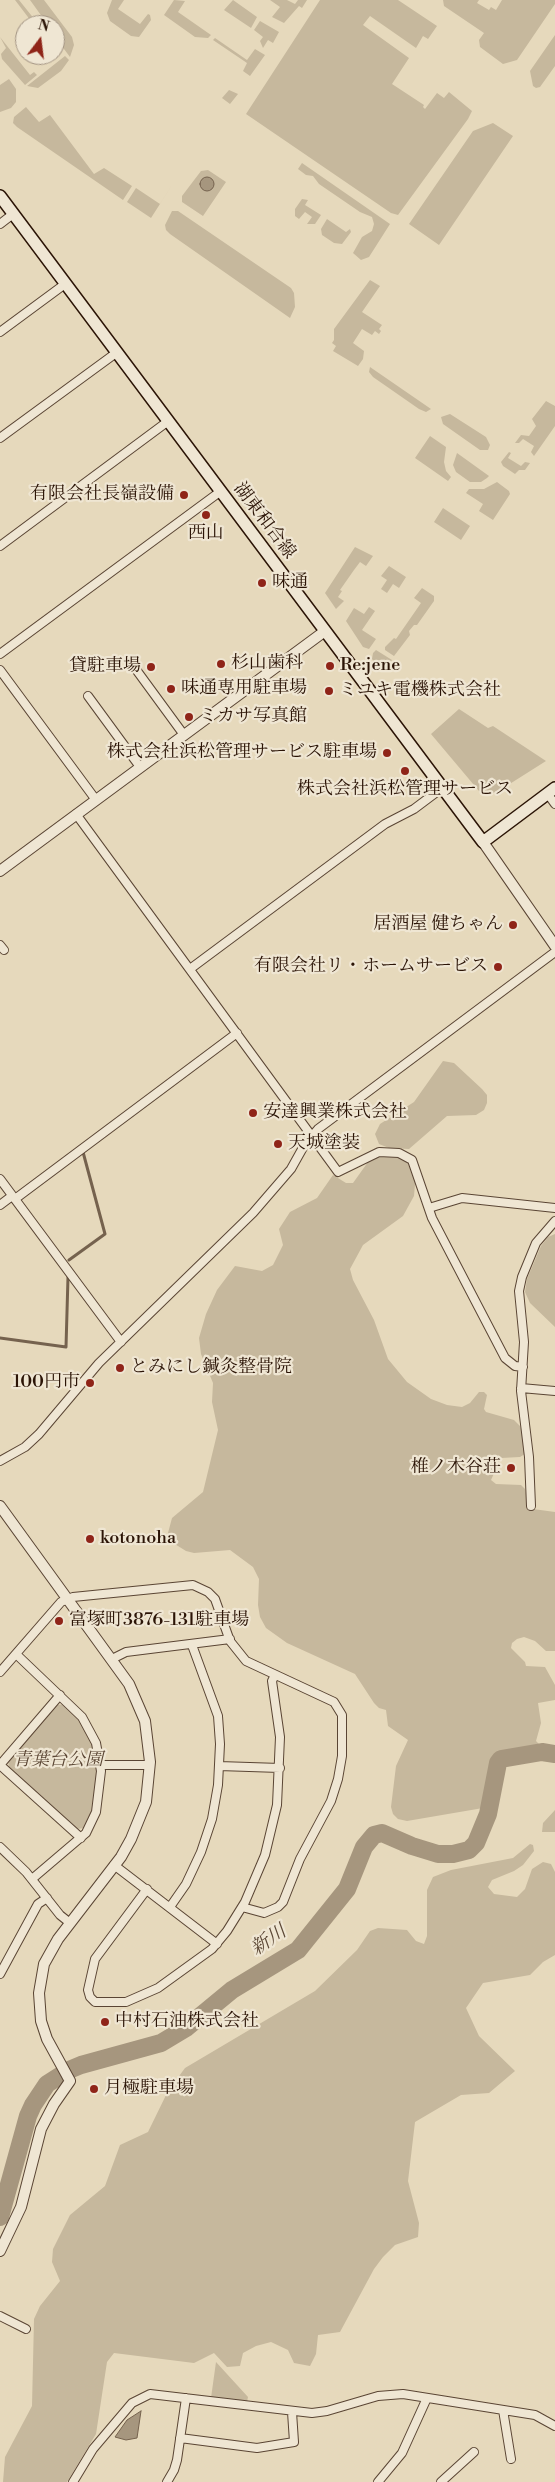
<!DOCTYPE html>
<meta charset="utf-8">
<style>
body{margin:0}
#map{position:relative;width:555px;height:2482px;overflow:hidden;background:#e6d9bc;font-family:"Libre Bodoni",serif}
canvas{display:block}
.north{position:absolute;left:15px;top:15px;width:50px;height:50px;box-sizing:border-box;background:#efe6d3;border:1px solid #a19281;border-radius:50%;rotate:15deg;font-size:14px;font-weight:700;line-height:20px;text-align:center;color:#2b1406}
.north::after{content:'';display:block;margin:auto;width:18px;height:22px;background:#8f2418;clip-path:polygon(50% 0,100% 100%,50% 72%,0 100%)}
</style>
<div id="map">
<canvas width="555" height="2482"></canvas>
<div class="north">N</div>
</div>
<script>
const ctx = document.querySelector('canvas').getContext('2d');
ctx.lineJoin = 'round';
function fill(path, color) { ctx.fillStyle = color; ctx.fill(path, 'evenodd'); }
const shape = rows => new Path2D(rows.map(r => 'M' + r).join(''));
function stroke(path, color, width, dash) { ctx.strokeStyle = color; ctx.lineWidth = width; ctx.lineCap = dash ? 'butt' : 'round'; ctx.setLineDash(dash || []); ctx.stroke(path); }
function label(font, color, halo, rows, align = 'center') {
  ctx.font = font + ' "Libre Bodoni","Noto Serif JP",serif'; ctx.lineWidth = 4.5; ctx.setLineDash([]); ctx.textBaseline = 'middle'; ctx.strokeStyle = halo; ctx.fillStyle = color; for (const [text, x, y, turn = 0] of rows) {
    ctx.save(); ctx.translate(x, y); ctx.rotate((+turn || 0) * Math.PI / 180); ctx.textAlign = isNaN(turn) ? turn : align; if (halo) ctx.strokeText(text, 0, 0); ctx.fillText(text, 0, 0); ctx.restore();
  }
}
fill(shape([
 [15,0,19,0,39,25,34,25],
 [30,0,44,0,72,37,74,45,70,57,55,37,55,25,48,25],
 [112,0,124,0,118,9,140,24,148,14,150,15,151,20,139,37,131,36,110,21,107,13],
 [174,0,185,1,178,12,211,35,208,38,195,37,164,15],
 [233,0,257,17,251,28,224,10],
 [270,0,287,0,295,4,298,0,307,0,302,8,299,6,284,23,272,17,280,7],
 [320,0,398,0,437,26,428,39,423,36,416,48,370,16,363,25,409,58,392,84,424,105,423,107,425,109,437,93,444,98,449,92,472,111,468,119,398,215,391,213,246,114],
 [443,0,479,0,477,3,489,10,491,7,496,10,502,0,555,0,555,4,517,60,503,64,480,47,479,40,484,33,444,6],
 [260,21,279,32,273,43,268,40,263,48,260,41,263,37,254,30],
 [555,35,555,66,540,87,536,88,533,86,530,71],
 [0,37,30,75,34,72,37,75,25,85,2,59,1,54,6,48],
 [215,38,247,60,255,49,265,55,250,76,243,71,247,63,213,40],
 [65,56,69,60,61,71,38,88,27,86],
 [9,79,16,89,16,102,11,108,0,112,0,85],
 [229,90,238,94,230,104,222,98],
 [26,107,39,122,50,115,94,174,104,168,132,186,123,200,17,127,13,123,14,117],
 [493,123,513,136,439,245,409,224,473,131],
 [302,163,390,224,369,257,361,260,353,253,362,237,372,231,374,224,372,217,360,212,319,184,313,176,306,175,298,169],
 [208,170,226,182,203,216,182,202,182,196,201,171],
 [174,182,151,218,127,202,136,188,160,204],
 [302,199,308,200,305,205,321,215,315,224,307,224,312,217,305,212,299,219,295,216,295,209],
 [172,211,178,211,291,288,294,293,295,307,290,318,170,234,166,230,165,225],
 [327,219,346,232,350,229,351,232,342,244,334,243,322,235,321,229],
 [370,280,380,286,362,312,382,325,379,329,381,331,379,334,375,331,372,335,362,329,353,343,364,351,363,359,358,366,333,351,336,346,332,343,334,340,334,329],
 [370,367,431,409,426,412,419,409,373,377,369,372],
 [546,401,555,406,555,426,534,456,531,452,534,446,523,439,519,443,515,443,521,435,529,436,536,426,532,419],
 [450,414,486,437,490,445,488,450,480,450,443,424,441,417],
 [430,436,446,447,444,462,446,471,451,477,448,481,415,458],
 [509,452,511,453,508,458,521,466,525,462,530,463,525,470,519,470,515,474,503,466,501,462],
 [457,453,489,476,487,478,481,482,470,482,456,472,453,465],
 [497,482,509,491,510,494,493,520,479,511,483,504,466,493,469,489,484,489],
 [443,508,470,526,461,540,434,522],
 [355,547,373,556,366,566,360,562,354,570,340,590,342,591,338,597,344,601,336,609,325,593],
 [389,566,406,577,399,588,393,584,387,593,381,589,387,580,381,576],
 [422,588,434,596,434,601,417,625,414,625,409,631,410,635,394,656,385,650,385,647,394,638,396,639,421,603,414,598],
 [369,607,375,611,362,630,376,639,369,649,363,647,346,621,354,608,364,614],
 [376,650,392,660,385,670,380,669,372,659,373,653],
 [459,709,488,728,493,726,546,761,497,792,490,794,479,791,431,734],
 [443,1061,454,1063,482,1089,487,1095,487,1103,484,1110,476,1115,447,1116,409,1149,389,1148,379,1144,375,1134,380,1124,414,1102],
 [380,1155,398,1156,409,1162,414,1173,415,1184,414,1196,403,1216,363,1245,350,1269,353,1280,374,1320,388,1359,407,1382,431,1399,447,1405,462,1407,470,1403,479,1392,484,1392,487,1395,484,1409,486,1412,514,1420,520,1426,523,1435,525,1454,520,1457,501,1458,491,1480,496,1484,521,1485,525,1489,529,1506,533,1509,555,1512,555,1651,546,1651,535,1641,524,1637,517,1639,512,1643,511,1648,525,1662,526,1666,545,1667,555,1685,555,1700,538,1703,541,1723,536,1741,541,1746,499,1756,494,1762,488,1800,483,1808,407,1821,398,1819,393,1814,391,1807,396,1766,408,1740,388,1726,386,1710,379,1708,374,1703,355,1674,287,1643,266,1628,260,1617,258,1605,259,1579,253,1567,230,1550,194,1553,186,1551,170,1541,168,1533,172,1518,203,1492,218,1430,212,1402,213,1383,201,1354,199,1338,206,1314,217,1290,235,1266,262,1271,273,1265,283,1245,279,1229,290,1212,317,1198,333,1175,346,1183,353,1183,368,1162],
 [555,1234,555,1327,530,1303,525,1292,527,1279,541,1246,548,1237],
 [65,1704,79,1720,92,1744,98,1771,92,1811,84,1828,77,1829,9,1768,8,1761,57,1705],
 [555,1810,555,1832,542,1832,543,1823],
 [530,1844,533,1845,534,1851,523,1865,514,1871,492,1880,488,1887,494,1894,517,1897,525,1889,532,1869,543,1862,551,1864,555,1872,555,1955,543,1962,530,1975,483,1983,466,2008,479,2036,515,2071,489,2093,461,2095,415,2122,408,2181,419,2223,418,2237,395,2245,383,2257,374,2269,340,2332,318,2335,316,2354,310,2366,294,2363,288,2350,271,2342,256,2346,243,2353,240,2366,227,2367,214,2353,194,2363,114,2353,107,2362,96,2434,67,2482,3,2482,5,2457,32,2406,34,2319,40,2306,60,2281,52,2262,53,2249,70,2215,105,2186,120,2145,148,2132,168,2091,185,2068,315,1991,357,1950,370,1931,378,1928,407,1930,416,1941,424,1944,427,1936,427,1890,433,1877,451,1870,513,1858],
 [216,2362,248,2397,247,2402,211,2398]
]), '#c6b89d');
const water = shape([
 '200 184a7 7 0 1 1 14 0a7 7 0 1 1-14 0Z',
 [141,2411,137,2438,126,2440,115,2437,127,2420,141,2411]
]);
fill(water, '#a6967e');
stroke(water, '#75624e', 1);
stroke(shape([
 [69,1260,105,1234,83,1152],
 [0,1338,66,1347,68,1277]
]), '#75624e', 3);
stroke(shape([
 [0,2217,28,2116,33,2105,47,2084,69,2070,81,2065,161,2043,186,2028,232,1990,298,1950,347,1889,364,1847,374,1835,382,1833,412,1846,438,1854,453,1854,469,1850,476,1843,488,1814,498,1763,501,1759,542,1752,555,1754]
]), '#a6967e', 18);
const minor = shape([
 [0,224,13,214],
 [0,332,65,284],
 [0,438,116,353],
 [0,546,167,422],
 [0,654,221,491],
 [132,664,184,735],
 [0,670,96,800],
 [88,696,140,767],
 [547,793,555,804],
 [76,814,338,1172,379,1152,399,1153,412,1160,432,1218,505,1358,515,1366,523,1367],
 [0,945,4,950],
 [190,969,385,824,414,809,442,788],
 [0,1179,121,1342],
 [15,1199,237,1033],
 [0,1205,12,1196],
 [429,1208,462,1198,555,1208],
 [521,1388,555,1391],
 [0,1461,25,1447,39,1434,99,1363,253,1213,291,1169,305,1144,318,1129,555,952],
 [531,1506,529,1457,521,1391,524,1342,519,1291,522,1277,536,1243,555,1221],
 [16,1654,82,1717,96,1743,101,1771,96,1812,86,1833,32,1879],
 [112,1659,126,1652,230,1639],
 [0,1672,61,1602,73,1597,193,1585,208,1592,215,1599,230,1641,246,1661,334,1702,342,1715,342,1756,338,1779,331,1801,300,1859,283,1902,278,1907,264,1913,242,1907],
 [0,1765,81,1838],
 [0,1765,60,1695],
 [101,1765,150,1765],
 [219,1766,280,1768],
 [0,1847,26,1872,60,1915,70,1923],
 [114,1865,217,1944],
 [147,1889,95,1959,88,1990,90,1997,95,2002,126,2002,158,1988,212,1949,227,1931,245,1902,265,1855,277,1805,280,1737,272,1681,275,1675],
 [170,1907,186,1884,201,1852,212,1819,218,1785,220,1744,218,1716,192,1645],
 [0,1974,38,1904,47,1898],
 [0,2316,26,2329],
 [503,2410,511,2459],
 [180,2438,257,2448,294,2442,292,2412],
 [73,2482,93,2449,132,2403,150,2394,312,2413,327,2411,378,2396,403,2394,535,2415,555,2426],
 [167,2482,174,2470,177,2460,186,2398],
 [378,2482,402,2453,427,2398],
 [441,2482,474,2452]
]);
const tertiary = shape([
 [483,842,555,946],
 [0,871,325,631],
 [0,1506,129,1684,145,1721,150,1762,146,1802,131,1839,121,1857,58,1939,44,1964,39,1993,41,2021,47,2039,70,2081,54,2104,41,2129,21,2207,0,2251]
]);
const secondary = shape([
 [0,196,483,842,555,788]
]);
stroke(minor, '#5a4534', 10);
stroke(tertiary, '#5a4534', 12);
stroke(secondary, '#2b1406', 14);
stroke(minor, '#efe6d3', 8);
stroke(tertiary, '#efe6d3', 10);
stroke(secondary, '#efe6d3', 11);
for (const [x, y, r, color] of [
 [184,495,5,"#8f2418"],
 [206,515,5,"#8f2418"],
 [262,583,5,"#8f2418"],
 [221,664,5,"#8f2418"],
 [330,666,5,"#8f2418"],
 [151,667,5,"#8f2418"],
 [171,689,5,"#8f2418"],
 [329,691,5,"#8f2418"],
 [189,717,5,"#8f2418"],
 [387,753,5,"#8f2418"],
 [405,771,5,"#8f2418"],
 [513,925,5,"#8f2418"],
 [498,967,5,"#8f2418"],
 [253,1113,5,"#8f2418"],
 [278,1144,5,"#8f2418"],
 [120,1368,5,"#8f2418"],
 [90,1383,5,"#8f2418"],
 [511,1468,5,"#8f2418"],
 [90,1539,5,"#8f2418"],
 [59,1621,5,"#8f2418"],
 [105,2022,5,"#8f2418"],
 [94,2089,5,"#8f2418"]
]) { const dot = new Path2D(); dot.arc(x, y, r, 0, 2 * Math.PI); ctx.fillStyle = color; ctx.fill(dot); stroke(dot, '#efe6d3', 2); }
label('18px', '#2b1406', '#efe6d3', [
 ["有限会社長嶺設備",174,495,"right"],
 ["西山",206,534,"center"],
 ["味通",272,583],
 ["杉山歯科",231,664],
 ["Re:jene",340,666],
 ["貸駐車場",141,667,"right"],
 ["味通専用駐車場",181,689],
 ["ミユキ電機株式会社",339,691],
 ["ミカサ写真館",199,717],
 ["株式会社浜松管理サービス駐車場",377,753,"right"],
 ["株式会社浜松管理サービス",405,790,"center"],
 ["居酒屋 健ちゃん",503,925,"right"],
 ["有限会社リ・ホームサービス",488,967,"right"],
 ["安達興業株式会社",263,1113],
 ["天城塗装",288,1144],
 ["とみにし鍼灸整骨院",130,1368],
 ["100円市",80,1383,"right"],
 ["椎ノ木谷荘",501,1468,"right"],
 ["kotonoha",100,1539],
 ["富塚町3876-131駐車場",69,1621],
 ["中村石油株式会社",115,2022],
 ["月極駐車場",104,2089]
], 'left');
label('18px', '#2b1406', '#efe6d3', [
 ["湖東和合線",264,521,53]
]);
label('italic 18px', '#5a4533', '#efe6d3', [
 ["青葉台公園",58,1761]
]);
label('italic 19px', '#5c4836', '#efe6d3', [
 ["新川",269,1941,-34]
]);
</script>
